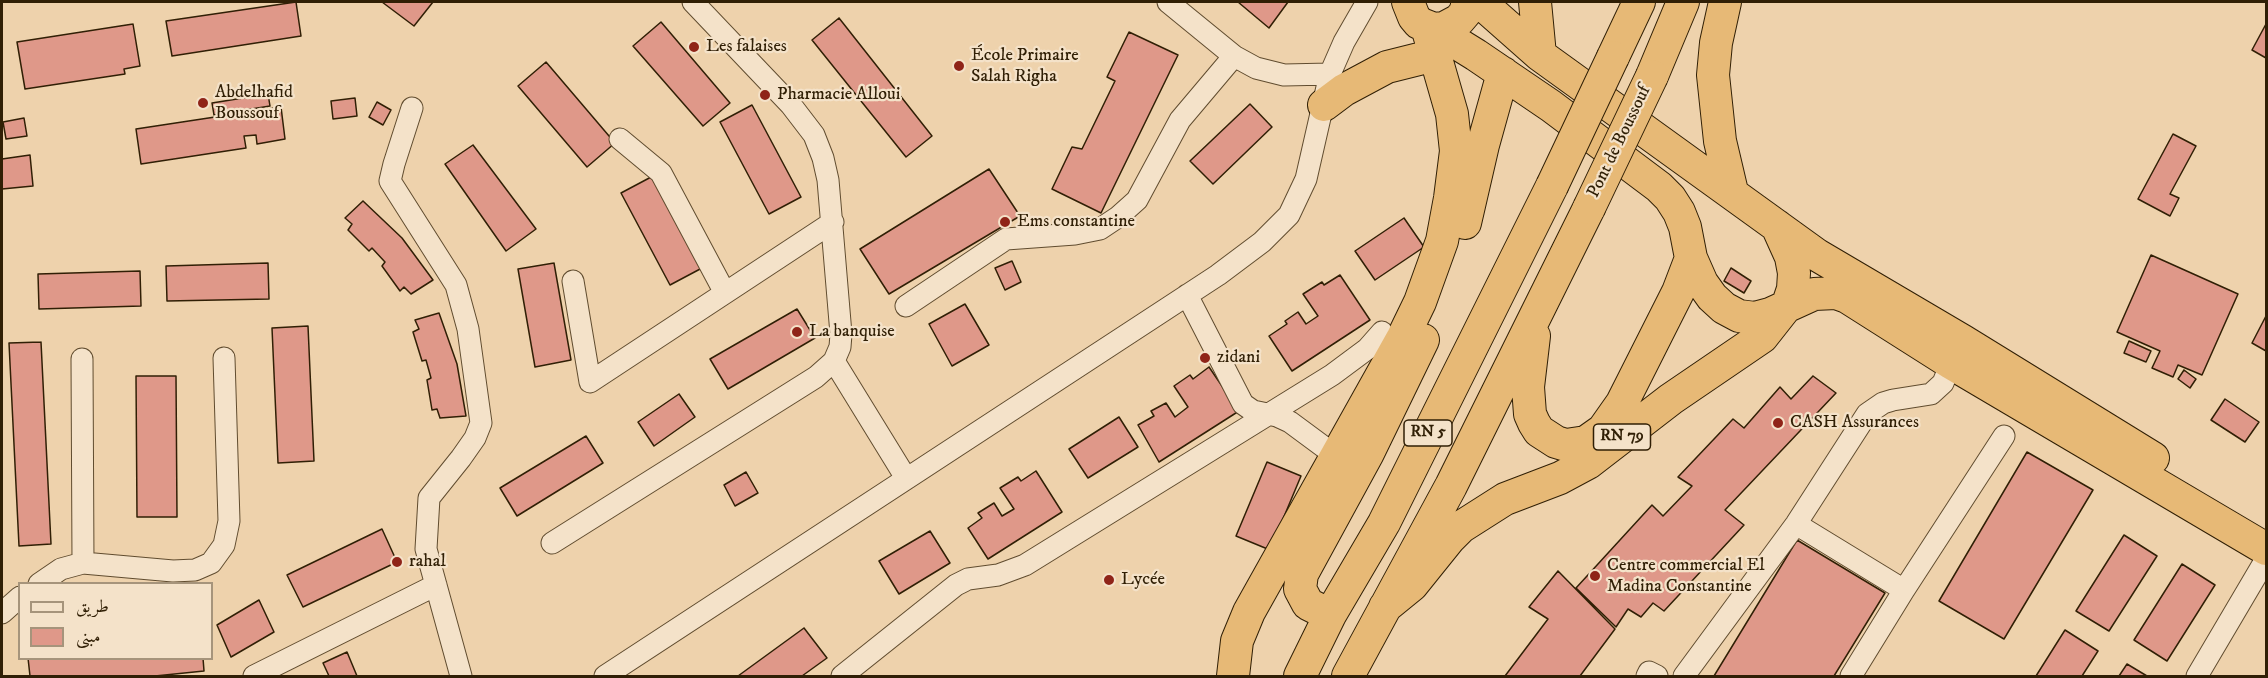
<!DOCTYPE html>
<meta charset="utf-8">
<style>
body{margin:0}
#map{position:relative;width:2268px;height:678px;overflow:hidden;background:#eed2ac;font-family:"IM FELL DW Pica",Amiri,serif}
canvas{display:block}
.frame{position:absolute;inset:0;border:3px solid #301f05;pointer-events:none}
.legend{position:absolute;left:18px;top:582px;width:195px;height:78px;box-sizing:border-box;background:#f4e2c9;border:2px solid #a6947b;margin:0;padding:8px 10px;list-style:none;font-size:18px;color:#301f05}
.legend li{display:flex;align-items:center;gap:12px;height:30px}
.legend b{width:30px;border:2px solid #a6947b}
</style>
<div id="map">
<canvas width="2268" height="678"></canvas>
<div class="frame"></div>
<ul class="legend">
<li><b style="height:8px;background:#f4e2c9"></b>طريق</li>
<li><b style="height:16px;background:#df9889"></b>مبنى</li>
</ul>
</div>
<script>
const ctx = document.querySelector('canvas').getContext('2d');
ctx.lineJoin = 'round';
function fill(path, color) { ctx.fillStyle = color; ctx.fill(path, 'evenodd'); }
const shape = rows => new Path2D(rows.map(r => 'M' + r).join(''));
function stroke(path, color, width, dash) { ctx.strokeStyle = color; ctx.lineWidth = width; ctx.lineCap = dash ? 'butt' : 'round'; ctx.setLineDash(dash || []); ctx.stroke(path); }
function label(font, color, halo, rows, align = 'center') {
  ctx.font = font + ' "IM FELL DW Pica",serif'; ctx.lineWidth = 4.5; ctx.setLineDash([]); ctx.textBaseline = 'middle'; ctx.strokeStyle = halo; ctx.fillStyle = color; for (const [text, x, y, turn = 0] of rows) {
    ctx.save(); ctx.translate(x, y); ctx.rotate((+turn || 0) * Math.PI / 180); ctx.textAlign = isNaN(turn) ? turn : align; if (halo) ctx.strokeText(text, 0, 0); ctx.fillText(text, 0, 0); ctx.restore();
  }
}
const building = shape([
 [296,2,301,36,172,56,166,21,296,2],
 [382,2,433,2,414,26,382,2],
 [1238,2,1288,2,1269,28,1238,2],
 [839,18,932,136,906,157,812,40,839,18],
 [661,22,730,103,703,126,633,46,661,22],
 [133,24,140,66,124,69,125,74,25,89,17,42,133,24],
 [2266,24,2266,58,2252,50,2266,24],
 [1129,32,1178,55,1101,213,1052,189,1072,147,1082,149,1115,81,1107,77,1129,32],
 [546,62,615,143,587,167,518,86,546,62],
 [268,94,270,106,214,115,212,103,268,94],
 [355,98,357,116,333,119,331,101,355,98],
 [377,102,391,110,383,125,369,117,377,102],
 [1250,104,1272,127,1213,184,1190,161,1250,104],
 [752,105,801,197,769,214,720,122,752,105],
 [281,107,285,139,257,144,256,135,244,136,246,148,141,164,136,129,281,107],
 [24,118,27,136,6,139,3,122,24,118],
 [2173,134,2196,146,2170,194,2179,198,2170,216,2138,199,2173,134],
 [473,145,536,229,506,251,445,164,473,145],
 [30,155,33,186,2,189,2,159,30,155],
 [989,169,1020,216,889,294,860,249,989,169],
 [653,176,702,268,670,285,621,193,653,176],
 [363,201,402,238,433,280,411,294,404,287,400,291,382,266,385,262,372,248,369,251,348,230,352,224,345,218,363,201],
 [1404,218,1424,247,1375,280,1355,251,1404,218],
 [2151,255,2238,294,2202,375,2178,365,2173,377,2152,368,2160,351,2117,332,2151,255],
 [1012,261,1021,282,1005,290,995,268,1012,261],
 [268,263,269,299,167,301,166,266,268,263],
 [554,263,571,360,535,367,518,269,554,263],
 [1731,268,1751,281,1744,293,1724,281,1731,268],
 [140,271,141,306,39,309,38,274,140,271],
 [1340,275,1370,320,1292,371,1269,336,1287,324,1285,321,1298,312,1306,324,1318,316,1303,294,1322,282,1324,285,1340,275],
 [965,304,989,345,952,366,929,324,965,304],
 [797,309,815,338,728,389,710,359,797,309],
 [439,313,457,364,466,416,440,418,437,409,432,410,427,380,431,378,426,360,422,361,413,332,419,329,415,320,439,313],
 [2266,316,2266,351,2252,343,2266,316],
 [308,326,314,461,278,463,272,328,308,326],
 [2129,341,2151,351,2146,362,2124,353,2129,341],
 [41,342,51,544,19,546,9,343,41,342],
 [1209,367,1239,411,1159,462,1138,425,1154,416,1151,411,1166,403,1175,417,1188,407,1174,386,1190,375,1193,379,1209,367],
 [2184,370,2196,379,2190,388,2178,379,2184,370],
 [136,376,176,376,177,517,137,517,136,376],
 [1813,376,1836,393,1725,510,1744,525,1664,611,1653,603,1641,617,1628,609,1616,627,1576,588,1652,505,1663,516,1692,486,1678,477,1733,419,1744,428,1780,387,1791,399,1813,376],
 [679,394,695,417,654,446,638,422,679,394],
 [2225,399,2259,422,2245,442,2211,420,2225,399],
 [1119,417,1138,447,1088,478,1069,449,1119,417],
 [586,436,603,463,517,516,500,488,586,436],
 [2027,452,2093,490,2004,639,1939,601,2027,452],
 [1267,462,1301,476,1270,550,1236,536,1267,462],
 [1036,471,1062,512,988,559,968,528,982,518,978,513,994,503,1002,516,1014,509,1000,488,1018,477,1021,481,1036,471],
 [746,472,758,493,735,506,724,485,746,472],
 [382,529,397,562,303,607,287,575,382,529],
 [930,531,950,563,899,594,879,561,930,531],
 [2124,535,2157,556,2109,631,2076,611,2124,535],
 [1797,540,1885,593,1834,676,1714,676,1797,540],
 [2182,564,2215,585,2167,661,2134,640,2182,564],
 [1558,571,1615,629,1580,676,1505,676,1548,619,1529,607,1558,571],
 [259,600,274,632,231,657,217,625,259,600],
 [804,628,827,658,802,676,738,676,804,628],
 [2065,630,2098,651,2082,676,2036,676,2065,630],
 [347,652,357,676,329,676,323,663,347,652],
 [28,658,203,658,204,671,155,676,30,676,28,658],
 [2127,664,2147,676,2119,676,2127,664]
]);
fill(building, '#df9889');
stroke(building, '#301f05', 1.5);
const minor = shape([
 [1168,2,1234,56,1256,68,1284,75,1330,74],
 [412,108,394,164,390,181,456,285,468,329,481,423,475,438,461,458,429,498,426,549,461,676],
 [620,139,661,173,725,293],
 [573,281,590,382,833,222],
 [1187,295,1243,404,1253,411,1277,416,1290,422,1336,456],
 [906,306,1006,239,1075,234,1100,229,1118,217,1137,200,1180,120,1234,56],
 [82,359,83,563],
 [834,361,906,478],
 [1796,524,1904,590,2004,436],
 [552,543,816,377,834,361,840,347,841,334,828,180,823,158,814,135,791,105,693,2],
 [39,584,61,569,83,563,173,571,195,570,211,563,224,545,229,521,224,358],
 [2,613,20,597],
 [254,676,436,585],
 [605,676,1218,275,1262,242,1289,215,1306,179,1330,74,1344,42,1367,2],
 [842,676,956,585,968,579,998,575,1025,565,1332,375,1367,349,1382,332],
 [1647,676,1649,672,1657,676],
 [1684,676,1796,524,1867,414,1883,403,1893,400,1931,394,1943,383,1951,363],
 [1851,676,1904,590],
 [2197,676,2266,559]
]);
const highway = shape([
 [1408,2,1414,17,1419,23,1434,29,1444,28,1459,20,1465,13,1468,2],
 [1480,2,1540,55,1817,255,1963,341,2153,458],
 [1535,2,1540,55],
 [1725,2,1716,43,1713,75,1720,141,1732,192],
 [1434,29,1476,55,1551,106,1659,187,1670,198,1679,212,1685,227,1691,258,1702,283,1712,297,1724,308,1739,316,1755,318,1770,314,1814,294,1836,293,1847,297,1951,363,2266,549],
 [1613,57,1639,2],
 [1652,76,1683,2],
 [1324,105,1344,90,1387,67,1435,55],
 [1465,223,1483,145,1503,73],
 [1534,336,1528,387,1530,414,1534,423,1539,431,1556,442,1566,445,1586,442,1603,430,1622,403,1678,292,1691,258],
 [1385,607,1412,585,1449,539,1461,527,1505,499,1560,478,1588,463,1671,399,1762,337,1788,304,1793,289,1794,273,1791,257,1777,226],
 [1330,615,1308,604,1300,589,1302,574,1368,453,1423,340],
 [1233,676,1237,641,1249,612,1403,337,1420,302,1442,241,1450,198,1456,151,1452,114,1427,27],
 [1300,676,1330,615,1384,523,1552,186],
 [1348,676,1451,486,1589,208]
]);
stroke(minor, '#604c2f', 23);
stroke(highway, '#301f05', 34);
stroke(minor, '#f4e2c9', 21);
stroke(highway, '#e7b976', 32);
const highwayBridge = shape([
 [1552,186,1613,57],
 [1589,208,1652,76]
]);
stroke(highwayBridge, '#301f05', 34, []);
stroke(highwayBridge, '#e7b976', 32);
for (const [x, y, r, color] of [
 [694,47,6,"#8f2418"],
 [959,66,6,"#8f2418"],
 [765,95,6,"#8f2418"],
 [203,103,6,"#8f2418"],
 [1005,222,6,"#8f2418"],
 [797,332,6,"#8f2418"],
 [1205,358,6,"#8f2418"],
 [1778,423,6,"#8f2418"],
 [397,562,6,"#8f2418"],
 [1595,576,6,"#8f2418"],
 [1109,580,6,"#8f2418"]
]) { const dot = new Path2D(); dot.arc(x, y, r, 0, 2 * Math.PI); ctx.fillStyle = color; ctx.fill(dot); stroke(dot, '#f4e2c9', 2); }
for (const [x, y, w] of [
 [1428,433,48],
 [1622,437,57]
]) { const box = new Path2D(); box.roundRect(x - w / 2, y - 13, w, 26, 4.5); ctx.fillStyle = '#f4e2c9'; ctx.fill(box); stroke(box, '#301f05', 1.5); }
label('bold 16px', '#301f05', null, [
 ["RN 5",1428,433],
 ["RN 79",1622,437]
]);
label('18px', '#301f05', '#f4e2c9', [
 ["Les falaises",706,47],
 ["École Primaire",971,56],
 ["Salah Righa",971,77],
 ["Abdelhafid",215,93],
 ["Boussouf",215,114],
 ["Pharmacie Alloui",777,95],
 ["Ems constantine",1017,222],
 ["La banquise",809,332],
 ["zidani",1217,358],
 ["CASH Assurances",1790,423],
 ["rahal",409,562],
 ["Centre commercial El",1607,566],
 ["Madina Constantine",1607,587],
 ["Lycée",1121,580]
], 'left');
label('18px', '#301f05', '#f4e2c9', [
 ["Pont de Boussouf",1620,142,-64]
]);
</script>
